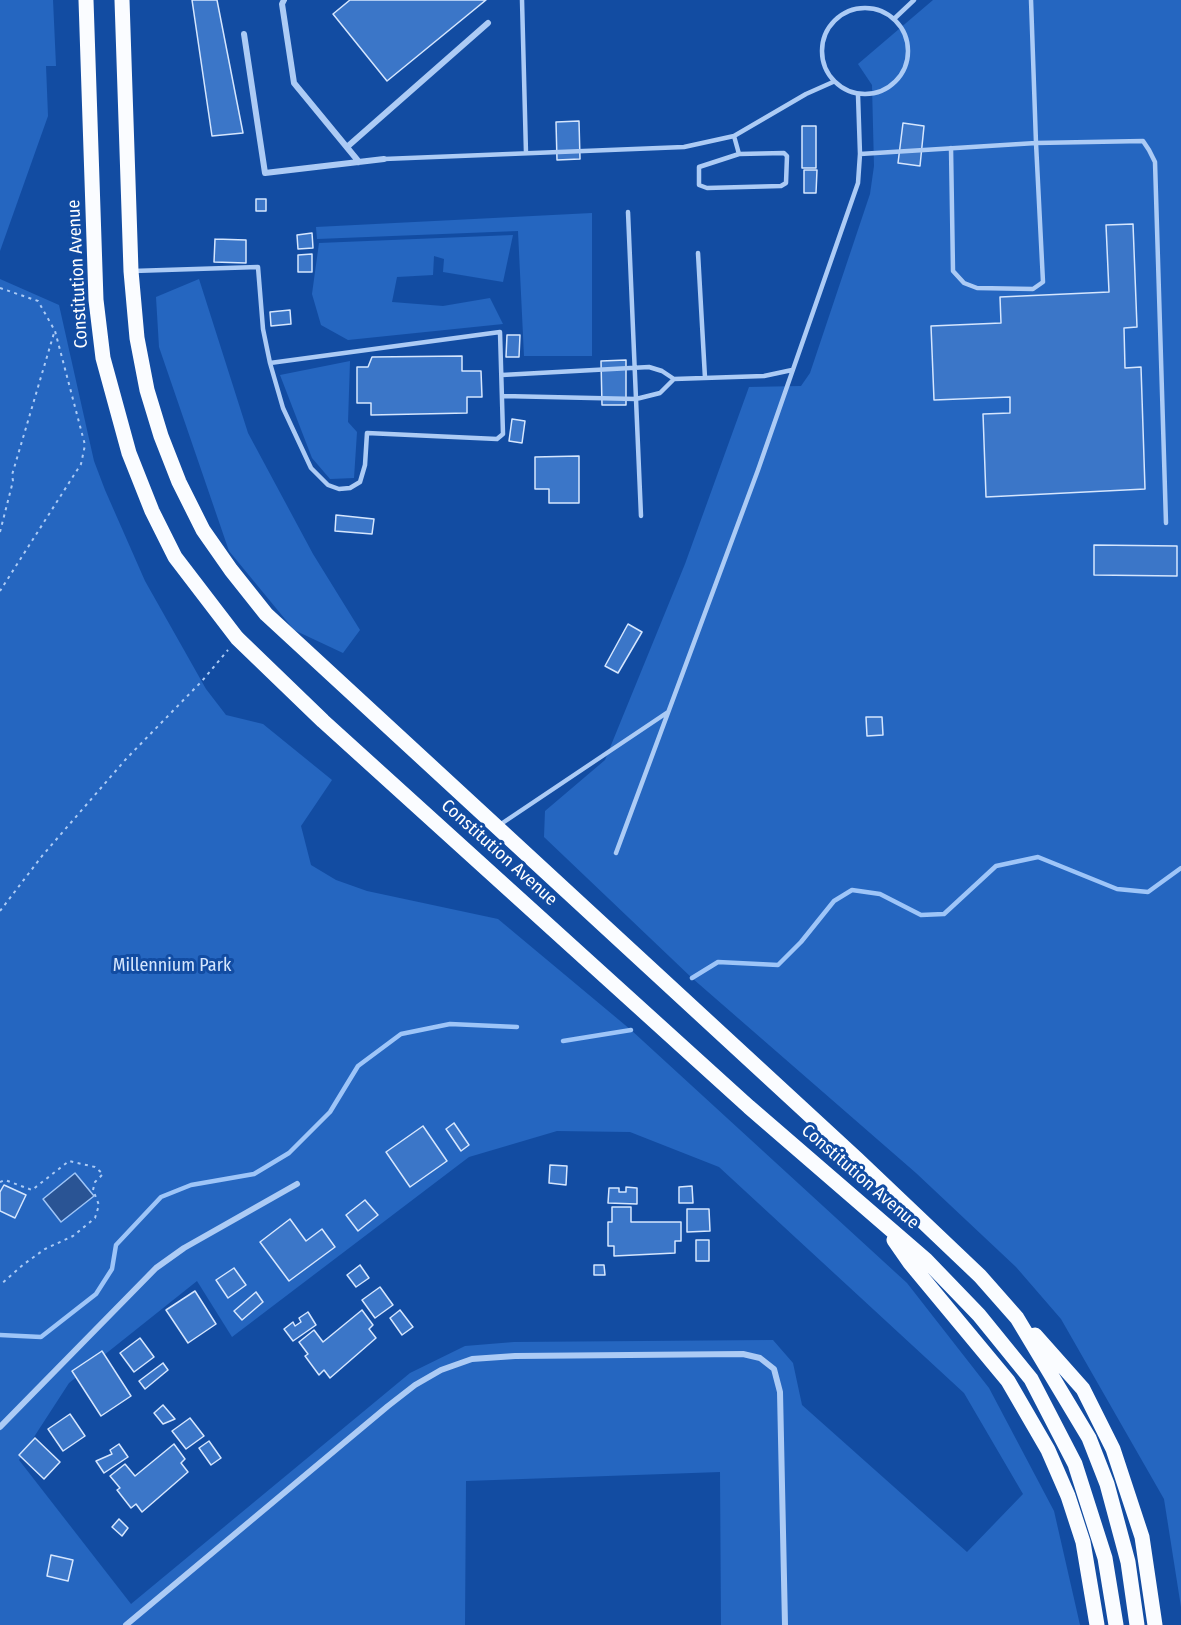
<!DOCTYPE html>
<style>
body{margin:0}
canvas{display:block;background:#124ca2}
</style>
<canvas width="1181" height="1625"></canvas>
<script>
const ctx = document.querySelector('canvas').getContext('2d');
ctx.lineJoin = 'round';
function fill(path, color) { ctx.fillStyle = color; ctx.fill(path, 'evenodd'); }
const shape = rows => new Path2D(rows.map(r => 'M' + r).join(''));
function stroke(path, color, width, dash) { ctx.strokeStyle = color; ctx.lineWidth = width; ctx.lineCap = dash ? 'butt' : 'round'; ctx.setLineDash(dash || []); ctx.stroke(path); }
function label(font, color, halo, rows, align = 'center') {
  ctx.font = font + ' "Fira Sans Condensed",sans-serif'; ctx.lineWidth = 6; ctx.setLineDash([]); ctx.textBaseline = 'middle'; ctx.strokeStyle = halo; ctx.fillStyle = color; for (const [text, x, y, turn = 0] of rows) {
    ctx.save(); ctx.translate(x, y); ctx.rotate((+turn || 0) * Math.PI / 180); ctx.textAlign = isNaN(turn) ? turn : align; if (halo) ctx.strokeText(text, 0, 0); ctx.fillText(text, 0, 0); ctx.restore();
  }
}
fill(shape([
 [0,0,53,0,56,66,46,66,48,116,0,251],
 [933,0,1181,0,1181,1607,1164,1499,1061,1319,1016,1267,916,1173,692,978,544,837,545,811,605,760,685,564,749,387,801,386,810,373,870,194,874,166,872,85,858,64],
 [592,213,592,356,524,356,518,231,317,239,316,227],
 [513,235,503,282,443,272,444,259,434,256,433,275,397,277,392,302,443,306,490,298,503,324,348,340,321,325,312,294,319,243],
 [0,279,59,305,94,461,105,490,145,581,206,689,226,715,263,724,332,780,301,826,311,865,336,880,367,891,498,919,631,1030,907,1283,989,1388,1054,1511,1080,1625,721,1625,720,1472,466,1481,465,1625,0,1625],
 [557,1131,630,1132,719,1167,964,1393,1023,1494,967,1552,802,1405,793,1363,773,1340,514,1342,465,1346,410,1373,131,1604,19,1460,69,1383,197,1281,232,1337,469,1157],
 [199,279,248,433,313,554,360,630,343,653,294,630,229,551,159,347,156,297],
 [350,361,348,422,357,432,354,478,330,479,312,458,280,375]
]), '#2566c0');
const water = shape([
 [75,1173,94,1196,61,1222,43,1199,75,1173]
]);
fill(water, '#2a5494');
stroke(water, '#9ec5f8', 1.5);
stroke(shape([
 [692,978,718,962,778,965,801,942,834,901,852,890,880,894,921,915,944,914,996,866,1038,857,1117,889,1148,892,1181,868],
 [563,1041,631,1030],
 [0,1335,41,1337,96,1294,112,1269,116,1245,161,1197,191,1185,254,1174,289,1153,330,1112,358,1066,401,1034,450,1024,517,1027]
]), '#9ec5f8', 4.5);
const building = shape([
 [192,0,217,0,243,133,212,136,192,0],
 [350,0,486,0,387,81,333,14,350,0],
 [579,121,580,159,557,160,556,122,579,121],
 [903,123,924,126,920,166,898,163,903,123],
 [802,126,816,126,816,168,802,168,802,126],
 [804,170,817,170,816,193,804,193,804,170],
 [256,199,266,199,266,211,256,211,256,199],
 [1133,224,1137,327,1124,328,1125,368,1141,367,1145,489,986,497,983,414,1010,413,1010,397,934,400,931,326,1001,323,1000,297,1109,292,1106,225,1133,224],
 [312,233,313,248,298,249,297,235,312,233],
 [215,239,246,240,246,263,214,262,215,239],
 [312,254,312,272,298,272,298,255,312,254],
 [290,310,291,324,271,326,270,312,290,310],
 [507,335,520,335,519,357,506,357,507,335],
 [462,356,462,371,481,371,482,397,467,397,467,413,371,415,371,403,357,403,357,367,368,367,372,357,462,356],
 [626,360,626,405,602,405,601,361,626,360],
 [512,419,525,421,522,443,509,441,512,419],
 [579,456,579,503,549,503,549,489,535,489,535,457,579,456],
 [336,515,374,519,372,534,335,531,336,515],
 [1094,545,1177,546,1177,576,1094,575,1094,545],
 [628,624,642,632,618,673,605,666,628,624],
 [866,717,882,717,883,735,867,736,866,717],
 [454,1123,469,1145,461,1151,446,1129,454,1123],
 [423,1126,447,1161,410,1187,386,1152,423,1126],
 [550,1165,567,1166,566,1185,549,1183,550,1165],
 [4,1185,26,1195,15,1218,0,1211,0,1192,4,1185],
 [692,1186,693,1203,679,1203,679,1187,692,1186],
 [626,1187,637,1188,637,1204,608,1203,609,1188,619,1188,619,1192,626,1192,626,1187],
 [365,1200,378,1215,358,1231,346,1215,365,1200],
 [612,1207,631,1207,631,1222,681,1222,681,1241,675,1241,675,1253,614,1256,614,1246,608,1246,608,1222,612,1222,612,1207],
 [687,1209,709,1209,710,1231,687,1232,687,1209],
 [290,1219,306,1241,322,1229,335,1247,289,1281,260,1242,290,1219],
 [696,1240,709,1240,709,1261,696,1261,696,1240],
 [360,1265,369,1278,356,1287,347,1275,360,1265],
 [594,1265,604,1265,605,1275,594,1275,594,1265],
 [234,1268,246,1285,228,1298,216,1280,234,1268],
 [380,1287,393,1305,375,1318,362,1300,380,1287],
 [195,1291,216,1324,188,1343,166,1310,195,1291],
 [256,1292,263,1302,242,1320,234,1311,256,1292],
 [362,1310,373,1325,369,1329,376,1338,330,1378,324,1370,319,1375,305,1356,308,1354,299,1342,314,1330,323,1342,362,1310],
 [400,1310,413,1327,402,1335,390,1318,400,1310],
 [308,1312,316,1325,293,1341,284,1329,293,1322,295,1326,301,1322,299,1318,308,1312],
 [140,1338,154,1357,134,1372,120,1353,140,1338],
 [102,1351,131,1396,101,1416,72,1371,102,1351],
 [163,1363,168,1370,145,1389,139,1381,163,1363],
 [163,1405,175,1419,163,1424,154,1413,163,1405],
 [70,1414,85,1436,63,1451,48,1429,70,1414],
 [190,1418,204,1436,186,1449,172,1431,190,1418],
 [35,1438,60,1462,44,1479,19,1455,35,1438],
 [209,1441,221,1458,211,1465,199,1448,209,1441],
 [119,1444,128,1457,104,1473,96,1461,112,1454,110,1450,119,1444],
 [174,1444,185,1459,181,1463,188,1472,142,1512,136,1504,131,1508,117,1490,120,1488,110,1476,125,1464,135,1476,174,1444],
 [119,1519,128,1528,122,1536,112,1527,119,1519],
 [51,1555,73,1560,68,1581,47,1576,51,1555]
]);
fill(building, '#3b76c8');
stroke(building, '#d5e6fe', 1.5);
stroke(shape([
 [0,288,38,301,55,331,85,445,81,464,0,591],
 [0,532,13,481,12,475,54,333],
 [0,911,42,856,126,759,202,681,228,650],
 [0,1182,5,1180,32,1190,69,1161,95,1167,103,1174,95,1182,93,1190,99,1205,95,1218,73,1236,45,1249,24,1264,0,1285]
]), '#accbf5', 2, [3, 4.5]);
stroke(shape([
 [522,0,526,153],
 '822 51a43 43 0 1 1 86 0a43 43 0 1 1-86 0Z',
 [895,18,914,0],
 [734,136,739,154,784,153,787,156,786,183,781,186,707,188,699,185,699,167,739,154],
 [951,148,953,271,964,283,977,288,1033,289,1043,282,1036,143,1143,141,1149,150,1155,162,1166,523],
 [860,154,1036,143,1031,0],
 [384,159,684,147,734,136,806,94,833,82],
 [628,212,641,516],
 [698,253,705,378],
 [133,271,258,267,263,329,270,363],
 [500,332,503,434,497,439,367,433,365,465,360,482,350,488,339,489,328,485,311,468,283,408,270,363,500,332],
 [502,375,649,367,662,371,674,379,764,376,792,370],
 [503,396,636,399,660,393,674,379],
 [498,826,668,712],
 [616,853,758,470,858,183,860,154,858,95]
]), '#accbf5', 4.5);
stroke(shape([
 [284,0,282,4,294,83,359,162],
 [244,34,265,173,384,159],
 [347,147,488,23],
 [0,1427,156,1268,184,1248,297,1184],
 [126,1625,388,1406,415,1385,441,1370,472,1359,515,1356,743,1354,760,1358,774,1369,780,1392,785,1625]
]), '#accbf5', 6);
stroke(shape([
 [86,0,96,300,103,358,129,453,152,511,175,557,237,638,323,721,749,1107,926,1260,979,1315,1031,1379,1075,1464,1105,1558,1116,1625],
 [122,0,131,271,137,338,147,390,161,436,179,482,203,530,231,570,266,614,857,1159,980,1276,1017,1318,1089,1438,1107,1484,1128,1562,1137,1625],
 [894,1240,910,1263,1008,1381,1048,1450,1068,1496,1083,1542,1097,1625],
 [1035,1335,1083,1389,1113,1449,1142,1537,1155,1625]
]), '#fafcff', 15);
label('18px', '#fff', '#124ca2', [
 ["Constitution Avenue",78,274,-93],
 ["Constitution Avenue",499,853,42],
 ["Constitution Avenue",860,1177,41]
]);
label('18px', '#d5e6fe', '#124ca2', [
 ["Millennium Park",172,966]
]);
</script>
